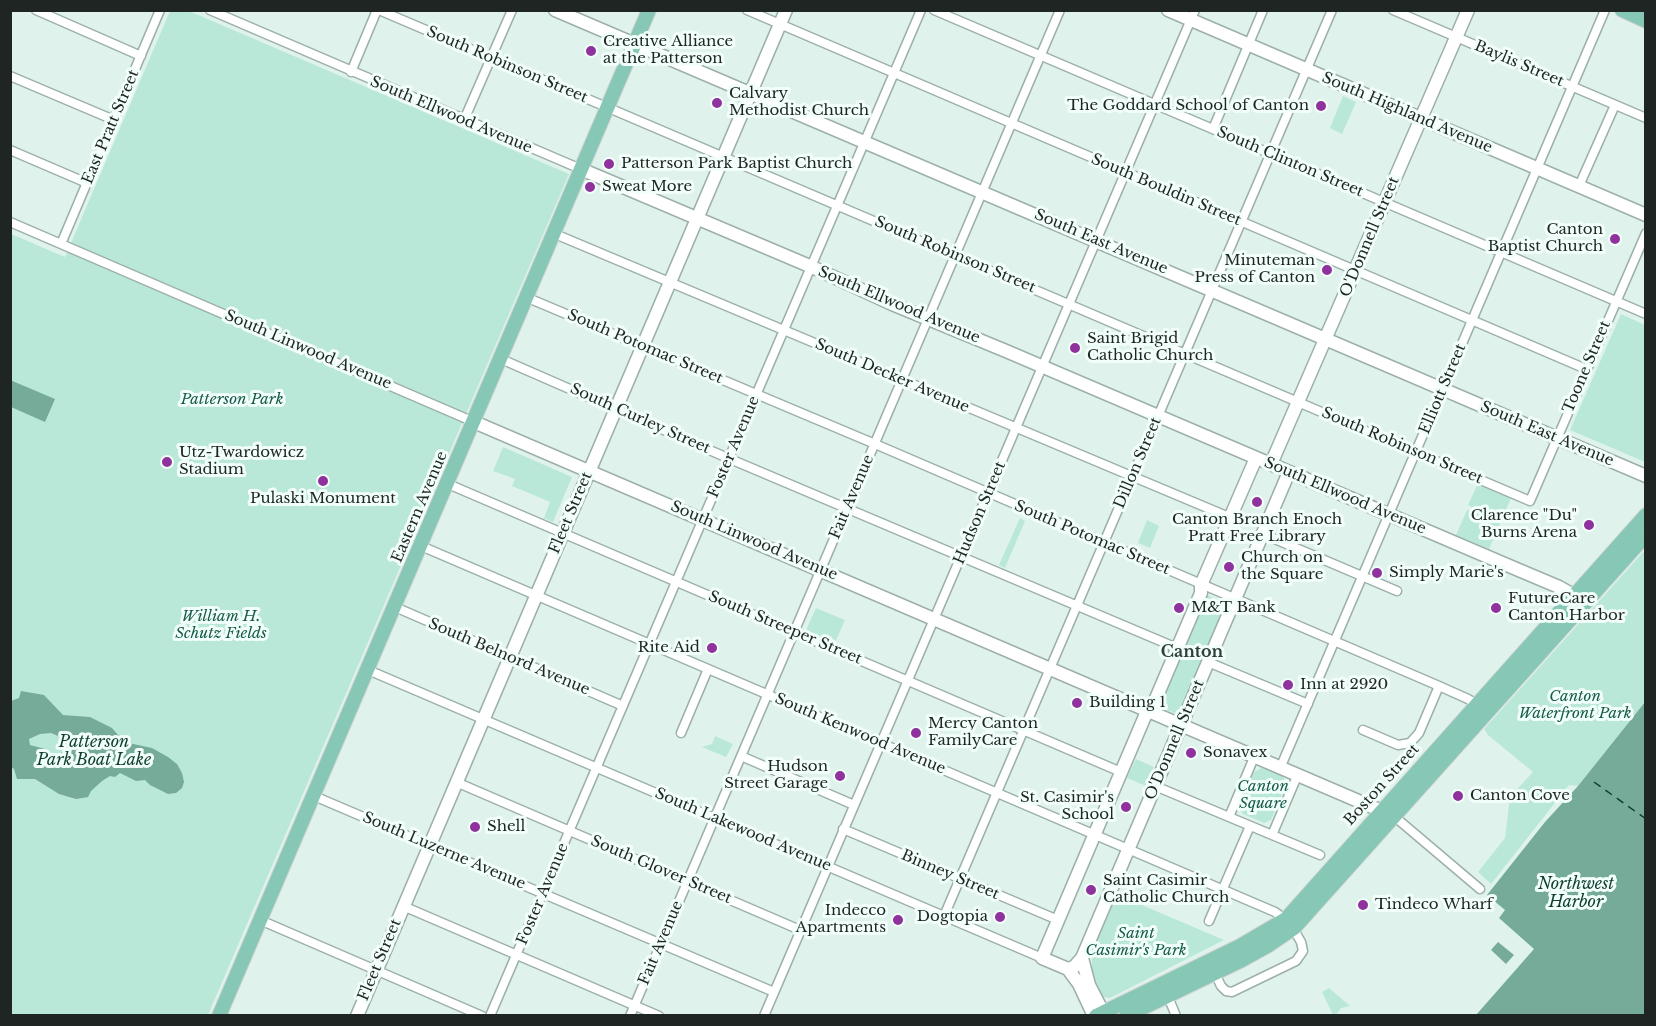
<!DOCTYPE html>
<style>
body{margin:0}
#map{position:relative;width:1656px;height:1026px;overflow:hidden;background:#dff3ec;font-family:"Libre Baskerville",serif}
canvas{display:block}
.frame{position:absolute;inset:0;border:12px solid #1e2523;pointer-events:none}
</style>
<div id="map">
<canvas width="1656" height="1026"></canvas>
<div class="frame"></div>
</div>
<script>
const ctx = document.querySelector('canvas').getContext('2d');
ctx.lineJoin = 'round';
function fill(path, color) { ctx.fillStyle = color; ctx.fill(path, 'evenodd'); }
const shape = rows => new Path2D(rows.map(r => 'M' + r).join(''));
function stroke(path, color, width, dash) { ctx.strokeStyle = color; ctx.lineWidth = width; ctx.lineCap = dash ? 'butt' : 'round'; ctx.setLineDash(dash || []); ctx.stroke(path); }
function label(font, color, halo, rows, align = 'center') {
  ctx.font = font + ' "Libre Baskerville",serif'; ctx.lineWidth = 6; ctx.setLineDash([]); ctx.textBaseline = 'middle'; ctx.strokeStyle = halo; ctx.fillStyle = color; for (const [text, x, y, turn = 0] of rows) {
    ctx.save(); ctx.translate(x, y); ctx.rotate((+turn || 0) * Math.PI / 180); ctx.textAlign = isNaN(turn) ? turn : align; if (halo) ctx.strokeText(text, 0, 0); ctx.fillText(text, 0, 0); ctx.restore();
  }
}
fill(shape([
 [170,11,189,11,569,174,208,1015,11,1015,11,234,65,257],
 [1343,96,1356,102,1342,134,1330,128],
 [1621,314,1645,325,1645,462,1570,430],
 [503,447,572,477,553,522,544,518,550,502,512,486,515,479,493,471],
 [1478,483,1511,498,1489,549,1456,535,1467,510,1470,511,1472,507,1468,505],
 [1020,518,1025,521,1005,568,999,565],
 [1147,520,1159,526,1150,548,1138,543],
 [1645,550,1645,702,1578,786,1569,785,1491,884,1478,872,1505,838,1510,797,1533,772,1488,735,1484,729],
 [1204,594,1227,603,1180,714,1177,714,1158,706],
 [816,608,845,620,835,643,806,630],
 [715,736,733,744,726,757,702,747,712,744],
 [1136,759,1154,767,1146,786,1127,778],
 [1263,767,1283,776,1286,785,1271,820,1264,823,1243,814,1239,807,1254,772],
 [1116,894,1224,940,1110,998,1102,997,1092,975,1092,951],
 [1329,988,1350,1006,1341,1008,1336,1015,1333,1015,1322,992]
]), '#bae8d8');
fill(shape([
 [10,380,55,399,45,422,11,407],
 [21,691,44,695,63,715,90,717,112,728,124,742,152,748,168,757,177,764,182,773,184,782,182,788,176,793,168,794,150,785,145,780,136,781,120,773,115,777,110,776,102,781,91,791,88,797,76,799,59,794,35,779,17,779,14,769,11,767,11,701,19,698],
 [40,734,51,733,58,736,65,747,60,756,52,755,45,749,30,745,29,739],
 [1645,702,1645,1015,1476,1015,1534,949,1499,918,1505,910,1487,895,1545,822,1578,786],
 [1498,942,1514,955,1506,964,1491,950]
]), '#76ab99');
stroke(shape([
 [1594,782,1646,819]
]), '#0e3e31', 1.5, [8, 6]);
const street = shape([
 [36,10,141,56],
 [210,10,583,170],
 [379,10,1530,501,1646,233],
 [747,10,1586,369],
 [934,10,1646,314],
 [1393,10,1646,118],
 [351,72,377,10],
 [10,76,114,120],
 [464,120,512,10],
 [1213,129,1263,10],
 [10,150,87,183],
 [1579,186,1615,105],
 [10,222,474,422],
 [555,234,1229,517],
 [61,244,160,10],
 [528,298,875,444,1439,686,1468,699,1481,707],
 [501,359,730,459,1177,648],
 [448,484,1121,772],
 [1263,534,1397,591],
 [421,546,1275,912,1290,923,1301,942,1303,951,1296,961,1232,992,1226,991,1221,986,1215,973],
 [395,607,623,706],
 [1208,662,1308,704],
 [368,670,1042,958],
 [1363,730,1398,745,1410,743,1419,733,1439,686],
 [681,733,708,669],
 [741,756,854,805],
 [1281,766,1605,10],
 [456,782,800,930],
 [1155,786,1320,855],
 [314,796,774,992],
 [1229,817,1255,755],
 [1395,817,1480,889],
 [843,829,1058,920],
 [1272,835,1298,774],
 [403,906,659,1016],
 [944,916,1332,10],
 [260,920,482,1016],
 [1209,921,1250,826],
 [1167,994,1176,1016],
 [490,1016,921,10],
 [630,1016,1060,10],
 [764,1016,1195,10]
]);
const secondary = shape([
 [555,10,1646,476],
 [1168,10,1646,215],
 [583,170,812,267,892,304,1006,351,1514,568,1559,587,1582,600],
 [474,422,1391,815],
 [1271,464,1468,10],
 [1082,958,1089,985,1105,1016],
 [1068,969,1074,967,1082,958,1289,472],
 [357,1016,786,10],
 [1094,1016,1079,984,1068,969,1042,958,1148,709,1154,703,1201,593,1201,585,1256,458]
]);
const primary = shape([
 [1622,10,1646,21],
 [219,1016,649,10],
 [1096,1016,1240,946,1286,919,1646,515],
 [1126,1016,1240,961,1269,945,1294,928,1646,535]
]);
stroke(street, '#9cb0a9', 11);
stroke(secondary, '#9cb0a9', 15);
stroke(primary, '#d2d3d3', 16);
stroke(street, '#fff', 8);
stroke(secondary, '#fff', 12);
stroke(primary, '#86c7b6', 14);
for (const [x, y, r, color] of [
 [591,51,6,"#8f329d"],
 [717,103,6,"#8f329d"],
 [1321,106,6,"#8f329d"],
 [609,164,6,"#8f329d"],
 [590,187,6,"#8f329d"],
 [1615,239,6,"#8f329d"],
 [1327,270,6,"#8f329d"],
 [1075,348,6,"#8f329d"],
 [167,462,6,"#8f329d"],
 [323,481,6,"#8f329d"],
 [1257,502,6,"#8f329d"],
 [1589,525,6,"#8f329d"],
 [1229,567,6,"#8f329d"],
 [1377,573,6,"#8f329d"],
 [1179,608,6,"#8f329d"],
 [1496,608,6,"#8f329d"],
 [712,648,6,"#8f329d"],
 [1288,685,6,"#8f329d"],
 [1077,703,6,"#8f329d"],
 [916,733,6,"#8f329d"],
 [1191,753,6,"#8f329d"],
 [840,776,6,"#8f329d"],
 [1458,796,6,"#8f329d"],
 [1126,807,6,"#8f329d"],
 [475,827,6,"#8f329d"],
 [1091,890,6,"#8f329d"],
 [1363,905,6,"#8f329d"],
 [1000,917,6,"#8f329d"],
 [898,920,6,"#8f329d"]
]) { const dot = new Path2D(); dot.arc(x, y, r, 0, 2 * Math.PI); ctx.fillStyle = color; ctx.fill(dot); stroke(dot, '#f2fefa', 2); }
label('15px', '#1e2523', '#f2fefa', [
 ["Creative Alliance",603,42],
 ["at the Patterson",603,59],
 ["Calvary",729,94],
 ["Methodist Church",729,111],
 ["The Goddard School of Canton",1309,106,"right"],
 ["Patterson Park Baptist Church",621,164],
 ["Sweat More",602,187],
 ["Canton",1603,230,"right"],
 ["Baptist Church",1603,247,"right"],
 ["Minuteman",1315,261,"right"],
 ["Press of Canton",1315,278,"right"],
 ["Saint Brigid",1087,339],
 ["Catholic Church",1087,356],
 ["Utz-Twardowicz",179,453],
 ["Stadium",179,470],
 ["Pulaski Monument",323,499,"center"],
 ["Clarence \"Du\"",1577,516,"right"],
 ["Burns Arena",1577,533,"right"],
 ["Canton Branch Enoch",1257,520,"center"],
 ["Pratt Free Library",1257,537,"center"],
 ["Church on",1241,558],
 ["the Square",1241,575],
 ["Simply Marie's",1389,573],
 ["FutureCare",1508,599],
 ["Canton Harbor",1508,616],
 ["M&T Bank",1191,608],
 ["Rite Aid",700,648,"right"],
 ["Inn at 2920",1300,685],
 ["Building 1",1089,703],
 ["Mercy Canton",928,724],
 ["FamilyCare",928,741],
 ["Sonavex",1203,753],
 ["Hudson",828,767,"right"],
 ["Street Garage",828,784,"right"],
 ["Canton Cove",1470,796],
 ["St. Casimir's",1114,798,"right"],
 ["School",1114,815,"right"],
 ["Shell",487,827],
 ["Saint Casimir",1103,881],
 ["Catholic Church",1103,898],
 ["Tindeco Wharf",1375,905],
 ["Indecco",886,911,"right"],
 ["Apartments",886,928,"right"],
 ["Dogtopia",988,917,"right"]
], 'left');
label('15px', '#1e2523', '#f2fefa', [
 ["Baylis Street",1519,64,23],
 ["South Robinson Street",507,65,23],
 ["South Highland Avenue",1407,113,23],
 ["South Ellwood Avenue",451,115,23],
 ["East Pratt Street",111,127,-67],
 ["South Clinton Street",1290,162,23],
 ["South Bouldin Street",1166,190,23],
 ["O'Donnell Street",1370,237,-67],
 ["South East Avenue",1101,242,23],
 ["South Robinson Street",955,255,23],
 ["South Ellwood Avenue",899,305,23],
 ["South Potomac Street",645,347,23],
 ["South Linwood Avenue",308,350,23],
 ["Toone Street",1587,367,-67],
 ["South Decker Avenue",892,376,23],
 ["Elliott Street",1443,389,-67],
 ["South Curley Street",640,419,24],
 ["South East Avenue",1547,434,23],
 ["South Robinson Street",1402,446,23],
 ["Foster Avenue",734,447,-67],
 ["Dillon Street",1138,463,-67],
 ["South Ellwood Avenue",1345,496,23],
 ["Fait Avenue",852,497,-67],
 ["Eastern Avenue",420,507,-67],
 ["Fleet Street",571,513,-67],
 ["Hudson Street",980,513,-67],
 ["South Potomac Street",1092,538,23],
 ["South Linwood Avenue",754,541,23],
 ["South Streeper Street",785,628,23],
 ["South Belnord Avenue",509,657,23],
 ["South Kenwood Avenue",860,734,23],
 ["O'Donnell Street",1175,740,-67],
 ["Boston Street",1382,785,-48],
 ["South Lakewood Avenue",743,830,23],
 ["South Luzerne Avenue",444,851,23],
 ["South Glover Street",661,870,23],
 ["Binney Street",950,875,23],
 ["Foster Avenue",543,894,-67],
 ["Fait Avenue",661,943,-67],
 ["Fleet Street",380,960,-67]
]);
label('italic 15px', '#165b4a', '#f2fefa', [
 ["Patterson Park",232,400],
 ["William H.",221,617],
 ["Schutz Fields",221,634],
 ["Canton",1575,697],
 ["Waterfront Park",1575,714],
 ["Canton",1263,787],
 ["Square",1263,804],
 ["Saint",1136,934],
 ["Casimir's Park",1136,951]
]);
label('bold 16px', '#2f403b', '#f2fefa', [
 ["Canton",1192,652]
]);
label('italic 16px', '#0e3e31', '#f2fefa', [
 ["Patterson",94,742],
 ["Park Boat Lake",94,760],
 ["Northwest",1576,884],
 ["Harbor",1576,902]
]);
</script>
